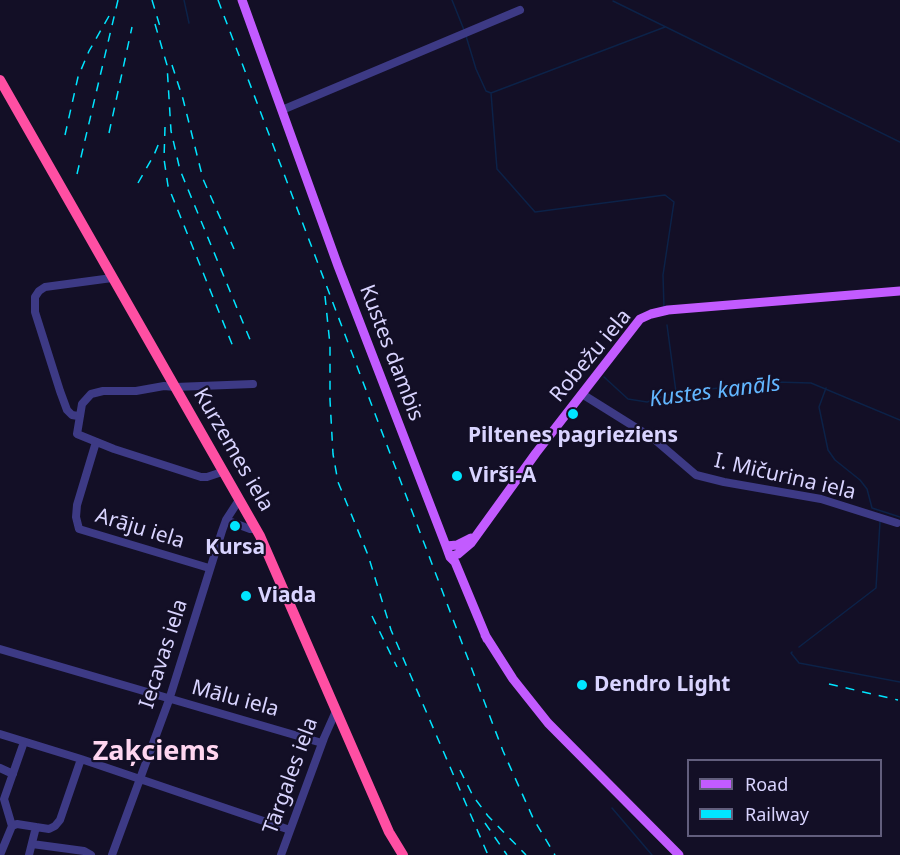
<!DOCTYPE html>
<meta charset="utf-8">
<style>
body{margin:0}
#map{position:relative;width:900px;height:855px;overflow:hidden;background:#130f26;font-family:"Noto Sans",sans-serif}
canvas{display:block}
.legend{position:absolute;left:687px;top:759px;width:195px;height:78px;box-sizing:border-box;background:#130f26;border:2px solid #625e7d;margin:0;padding:8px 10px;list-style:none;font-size:18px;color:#d9d4ff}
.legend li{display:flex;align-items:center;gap:12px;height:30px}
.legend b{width:30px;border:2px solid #625e7d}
</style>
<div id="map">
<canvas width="900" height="855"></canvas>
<ul class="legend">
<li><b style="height:8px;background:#c25bff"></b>Road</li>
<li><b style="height:8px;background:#00e5ff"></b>Railway</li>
</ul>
</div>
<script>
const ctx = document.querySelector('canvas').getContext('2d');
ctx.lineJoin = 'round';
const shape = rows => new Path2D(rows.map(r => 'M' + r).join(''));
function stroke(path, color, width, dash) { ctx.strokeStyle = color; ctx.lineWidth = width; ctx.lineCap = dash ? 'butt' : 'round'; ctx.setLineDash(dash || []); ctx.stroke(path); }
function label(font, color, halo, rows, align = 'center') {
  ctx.font = font + ' "Noto Sans",sans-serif'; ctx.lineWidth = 4.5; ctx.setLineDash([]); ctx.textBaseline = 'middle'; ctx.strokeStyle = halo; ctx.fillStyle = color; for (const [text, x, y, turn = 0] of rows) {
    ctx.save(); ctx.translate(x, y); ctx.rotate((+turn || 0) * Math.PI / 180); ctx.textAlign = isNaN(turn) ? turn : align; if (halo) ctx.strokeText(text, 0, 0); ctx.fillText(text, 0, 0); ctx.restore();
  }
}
stroke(shape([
 [184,0,189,23],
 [452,0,464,30],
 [613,1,900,142],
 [466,36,476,69,486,91,491,93,665,27],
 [491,93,497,169,535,212,665,195,674,202,663,275,664,308],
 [667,325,676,392],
 [604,377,628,399,647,402,673,393,691,391,775,382,811,383,900,420],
 [826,388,819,407,828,450,835,460,860,480,867,489,872,508,900,517],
 [799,647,876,588,880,522],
 [792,652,791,653,799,663,900,682],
 [612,808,652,855]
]), '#0c2248', 1.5);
stroke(shape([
 [282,110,520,10],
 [582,394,654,439,696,475,724,482,821,499,897,523],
 [78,416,72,415,67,410,60,391,35,312,35,297,39,291,45,287,112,278],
 [96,442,77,505,76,517,79,529,209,568],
 [222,472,207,477,201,477,114,449,77,434,82,404,91,394,103,391,136,391,164,386,175,387,253,384],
 [226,520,250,529,255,529],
 [0,649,322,743],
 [0,734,81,759,290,830],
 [0,768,13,774],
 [12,826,4,799,24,742],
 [36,827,49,829,55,826,60,820,81,759],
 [32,844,84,851,91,855],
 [0,855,12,826,17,824,36,827,29,855],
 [112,855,169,700,222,531,226,520,239,500],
 [281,855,324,738,336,711]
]), '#3d3a85', 8);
stroke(shape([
 [242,0,338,266,446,546,450,557,455,562,487,639],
 [446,546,457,545,471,538],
 [450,557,458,554,471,543,536,453,640,319,651,314,668,310,900,291],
 [485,635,513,679,548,723,679,855]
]), '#c25bff', 9);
stroke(shape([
 [0,80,260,536,389,832,403,855]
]), '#ff4fa3', 10);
stroke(shape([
 [152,0,161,30],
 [218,0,503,751,533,818,555,855],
 [155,24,167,65,171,131,180,170,251,342],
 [172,65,183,99,203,179,234,249],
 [165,127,164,159,168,186,234,349],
 [109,133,132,27],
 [65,135,78,77,89,51,109,16],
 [77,174,118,0],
 [138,183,154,155,161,138],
 [325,296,330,345,330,400,333,454,338,482,368,555,391,630,488,855],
 [372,616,397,667],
 [829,684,898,700],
 [460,770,473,796,488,816,526,855],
 [485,823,507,855]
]), '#00e5ff', 1.5, [9, 8]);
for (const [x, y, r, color] of [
 [573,414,6,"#00e5ff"],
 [457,476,6,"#00e5ff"],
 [235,526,6,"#00e5ff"],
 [246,596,6,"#00e5ff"],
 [582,685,6,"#00e5ff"]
]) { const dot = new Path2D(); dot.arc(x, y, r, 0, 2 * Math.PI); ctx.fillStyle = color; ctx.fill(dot); stroke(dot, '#130f26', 2); }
label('21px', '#d9d4ff', '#130f26', [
 ["Kustes dambis",391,353,69],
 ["Robežu iela",591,356,-50],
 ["Kurzemes iela",233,450,60],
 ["I. Mičurina iela",785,477,13],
 ["Arāju iela",140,529,17],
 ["Iecavas iela",164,654,-72],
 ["Mālu iela",235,699,15],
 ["Tārgales iela",291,776,-70]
]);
label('bold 21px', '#d9d4ff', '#130f26', [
 ["Piltenes pagrieziens",573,436,"center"],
 ["Virši-A",469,476],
 ["Kursa",235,548,"center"],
 ["Viada",258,596],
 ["Dendro Light",594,685]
], 'left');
label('italic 22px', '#62b6ff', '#130f26', [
 ["Kustes kanāls",715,392,-7]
]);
label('bold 27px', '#ffd6f0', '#130f26', [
 ["Zaķciems",156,752]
]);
</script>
